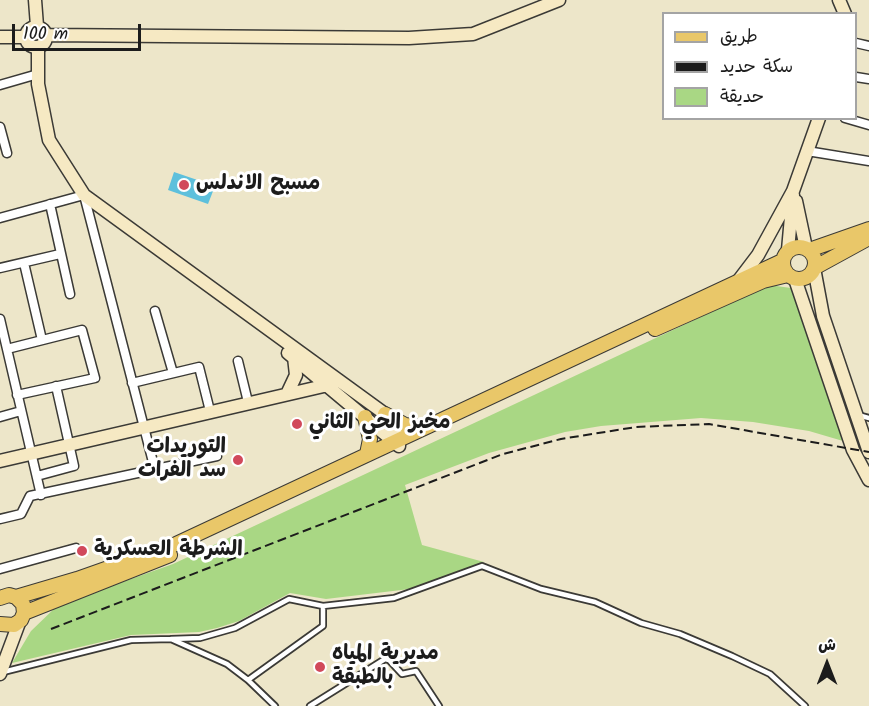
<!DOCTYPE html>
<meta charset="utf-8">
<style>
body{margin:0}
#map{position:relative;width:869px;height:706px;overflow:hidden;background:#ede6c9;font-family:Kalam,"Playpen Sans Arabic",sans-serif}
canvas{display:block}
.legend{position:absolute;left:662px;top:12px;width:195px;height:108px;box-sizing:border-box;background:#fff;border:2px solid #a4a4a4;margin:0;padding:8px 10px;list-style:none;font-size:18px;color:#1c1c1c}
.legend li{display:flex;align-items:center;gap:12px;height:30px}
.legend b{width:30px;border:2px solid #a4a4a4}
.north{position:absolute;left:797px;top:634px;width:60px;height:60px;-webkit-text-stroke:4px #fff;paint-order:stroke;rotate:0deg;font-size:16px;font-weight:700;line-height:24px;text-align:center;color:#1c1c1c}
.north::after{content:'';display:block;margin:auto;width:21px;height:27px;background:#1c1c1c;clip-path:polygon(50% 0,100% 100%,50% 72%,0 100%)}
.scale{position:absolute;left:12px;top:24px;width:129px;height:27px;box-sizing:border-box;border:3px solid #1c1c1c;border-top:0;padding-left:8px;font-size:18px;line-height:21px;white-space:nowrap;color:#1c1c1c;-webkit-text-stroke:4px #fff;paint-order:stroke}
</style>
<div id="map">
<canvas width="869" height="706"></canvas>
<ul class="legend">
<li><b style="height:8px;background:#e9c769"></b>طريق</li>
<li><b style="height:8px;background:#1c1c1c"></b>سكة حديد</li>
<li><b style="height:16px;background:#a9d784"></b>حديقة</li>
</ul>
<div class="north">ش</div>
<div class="scale">100 m</div>
</div>
<script>
const ctx = document.querySelector('canvas').getContext('2d');
ctx.lineJoin = 'round';
function fill(path, color) { ctx.fillStyle = color; ctx.fill(path, 'evenodd'); }
const shape = rows => new Path2D(rows.map(r => 'M' + r).join(''));
function stroke(path, color, width, dash) { ctx.strokeStyle = color; ctx.lineWidth = width; ctx.lineCap = dash ? 'butt' : 'round'; ctx.setLineDash(dash || []); ctx.stroke(path); }
function label(font, color, halo, rows, align = 'center') {
  ctx.font = font + ' Kalam,"Playpen Sans Arabic",sans-serif'; ctx.lineWidth = 6; ctx.setLineDash([]); ctx.textBaseline = 'middle'; ctx.strokeStyle = halo; ctx.fillStyle = color; for (const [text, x, y, turn = 0] of rows) {
    ctx.save(); ctx.translate(x, y); ctx.rotate((+turn || 0) * Math.PI / 180); ctx.textAlign = isNaN(turn) ? turn : align; if (halo) ctx.strokeText(text, 0, 0); ctx.fillText(text, 0, 0); ctx.restore();
  }
}
fill(shape([
 [769,285,791,288,843,441,809,431,753,422,701,418,601,426,565,432,489,453,405,485,422,545,484,562,475,566,418,588,326,599,290,593,239,621,217,628,199,632,131,635,12,663,31,631,58,605,173,564]
]), '#a9d784');
fill(shape([
 [174,172,215,186,208,204,168,190]
]), '#5ec0dc');
const lane = shape([
 [858,415,869,418],
 [171,639,200,638,235,628,289,599,323,606,394,598,482,566,541,589,595,602,641,623,680,634,732,656,770,674,805,706],
 [3,672,131,640,171,639,227,664,248,680,323,626,323,606],
 [248,680,275,706],
 [310,706,385,659,389,660,402,674,416,671,439,706]
]);
const street = shape([
 [856,43,869,46],
 [856,77,869,79],
 [0,85,38,74],
 [845,118,869,125],
 [0,127,7,153],
 [807,151,869,161],
 [50,204,70,294],
 [0,218,84,195,154,466,152,471],
 [24,263,42,340],
 [0,268,60,254],
 [155,311,173,373],
 [0,319,41,495],
 [7,349,82,330,95,378,17,395],
 [238,361,248,402],
 [132,383,199,367,210,411],
 [0,417,21,411],
 [37,476,74,466,56,386],
 [0,519,21,514,30,496,217,456],
 [0,569,76,548]
]);
const secondary = shape([
 [35,0,37,26],
 [839,0,845,14],
 '26 37a10 10 0 1 1 20 0a10 10 0 1 1-20 0Z',
 [47,35,409,38,473,34,559,0],
 [0,37,26,37],
 [38,47,38,84,49,140,84,195,385,414,396,431,399,446],
 [796,201,806,248],
 [788,250,793,195],
 [814,268,823,316,869,452],
 [795,279,853,450,869,480],
 [739,280,758,255,793,191,819,118],
 [288,353,399,446],
 [288,392,296,375,294,357],
 [0,461,328,385,338,380],
 [0,674,19,623]
]);
const primary = shape([
 '783 263a16 16 0 1 1 32 0a16 16 0 1 1-32 0Z',
 [809,250,869,229],
 [814,268,869,238],
 [655,329,763,281,788,275],
 [385,414,405,425,421,427],
 [365,417,370,439,367,454],
 [16,597,77,579,176,544,782,261],
 [0,598,9,595,16,597,23,604,24,613,21,620,14,625,0,624],
 [24,613,170,555]
]);
stroke(lane, '#3b3a36', 8);
stroke(street, '#3b3a36', 11);
stroke(secondary, '#3b3a36', 15);
stroke(primary, '#3b3a36', 16);
stroke(lane, '#fff', 4.5);
stroke(street, '#fff', 8);
stroke(secondary, '#f6e9c3', 12);
stroke(primary, '#e9c769', 14);
stroke(shape([
 [51,629,503,454,561,439,636,427,709,424,869,452]
]), '#1c1c1c', 2, [9, 4.5]);
for (const [x, y, r, color] of [
 [184,185,6,"#d1495b"],
 [297,424,6,"#d1495b"],
 [238,460,6,"#d1495b"],
 [82,551,6,"#d1495b"],
 [320,667,6,"#d1495b"]
]) { const dot = new Path2D(); dot.arc(x, y, r, 0, 2 * Math.PI); ctx.fillStyle = color; ctx.fill(dot); stroke(dot, '#fff', 2); }
label('bold 21px', '#1c1c1c', '#fff', [
 ["مسبح الاندلس",196,185],
 ["مخبز الحي الثاني",309,424],
 ["التوريدات",226,448,"right"],
 ["سد الفرات",226,472,"right"],
 ["الشرطة العسكرية",94,551],
 ["مديرية المياه",332,655],
 ["بالطبقة",332,679]
], 'left');
</script>
